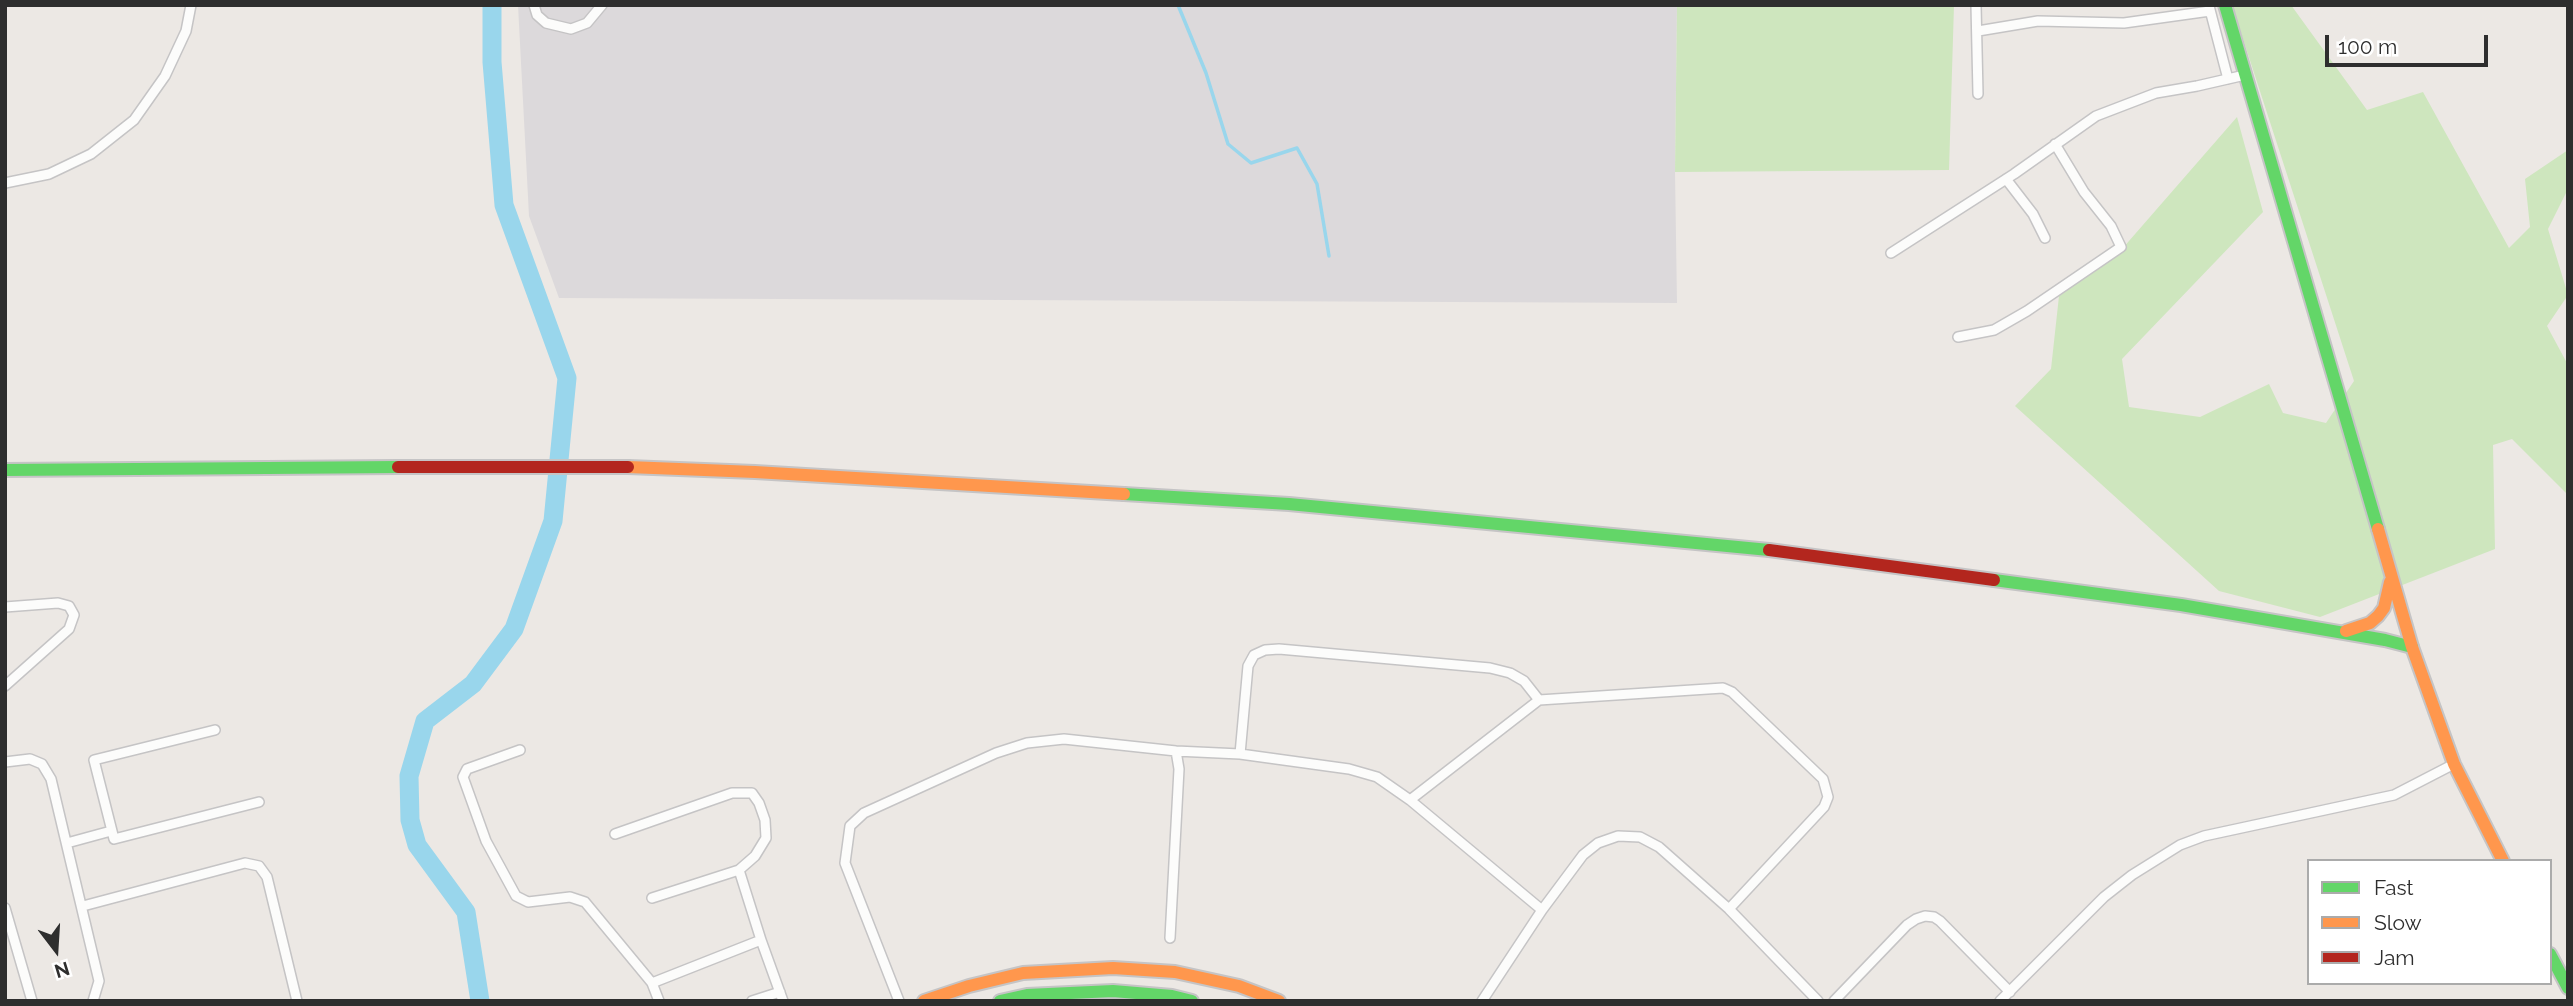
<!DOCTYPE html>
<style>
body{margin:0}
#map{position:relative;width:2573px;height:1006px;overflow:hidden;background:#ece8e4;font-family:Raleway,sans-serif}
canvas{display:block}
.frame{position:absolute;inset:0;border:7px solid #2e2e2e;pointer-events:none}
.legend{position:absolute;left:2307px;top:859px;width:245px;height:126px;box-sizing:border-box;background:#fff;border:2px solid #ababab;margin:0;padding:9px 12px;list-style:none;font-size:21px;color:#2e2e2e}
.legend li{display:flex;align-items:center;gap:14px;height:35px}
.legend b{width:35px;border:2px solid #ababab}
.north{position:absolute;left:21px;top:915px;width:70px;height:70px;-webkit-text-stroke:5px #fff;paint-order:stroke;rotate:163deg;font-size:19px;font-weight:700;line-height:28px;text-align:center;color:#2e2e2e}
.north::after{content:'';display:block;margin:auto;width:24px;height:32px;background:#2e2e2e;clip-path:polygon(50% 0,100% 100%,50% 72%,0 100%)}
.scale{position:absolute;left:2325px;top:35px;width:163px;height:32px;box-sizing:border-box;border:4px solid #2e2e2e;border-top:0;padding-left:9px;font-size:21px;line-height:24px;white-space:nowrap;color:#2e2e2e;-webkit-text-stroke:5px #fff;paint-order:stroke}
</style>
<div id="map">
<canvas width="2573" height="1006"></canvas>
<div class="frame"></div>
<ul class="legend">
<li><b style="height:9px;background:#63d668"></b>Fast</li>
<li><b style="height:9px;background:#ff974d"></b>Slow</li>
<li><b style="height:9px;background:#b3261e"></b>Jam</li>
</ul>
<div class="north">N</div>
<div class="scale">100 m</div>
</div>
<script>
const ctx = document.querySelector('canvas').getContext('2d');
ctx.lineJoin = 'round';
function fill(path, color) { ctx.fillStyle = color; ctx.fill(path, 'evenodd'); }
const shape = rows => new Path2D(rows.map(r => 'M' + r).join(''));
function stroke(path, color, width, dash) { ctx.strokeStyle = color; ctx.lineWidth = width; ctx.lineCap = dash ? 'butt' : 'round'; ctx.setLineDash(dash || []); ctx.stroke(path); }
fill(shape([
 [518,5,1677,5,1675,172,1677,303,559,298,529,216]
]), '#dcd9db');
fill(shape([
 [1677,5,1954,5,1949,170,1675,172],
 [2232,5,2291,5,2367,110,2423,92,2509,248,2530,227,2525,179,2568,150,2568,189,2548,229,2568,295,2547,326,2568,365,2568,495,2512,439,2493,445,2495,549,2320,617,2219,591,2015,406,2051,369,2059,296,2122,249,2237,117,2263,212,2122,359,2129,407,2200,417,2269,384,2283,413,2326,423,2354,381]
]), '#cee6be');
stroke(shape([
 [1178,5,1206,73,1228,144,1251,163,1297,148,1317,184,1329,256]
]), '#99d6ec', 3.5);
stroke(shape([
 [480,1001,466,912,417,845,410,820,409,776,425,721,473,684,514,629,553,521,567,378,504,205,492,62,492,5]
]), '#99d6ec', 19);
const street = shape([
 [534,5,537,15,546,23,571,29,587,23,602,5],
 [1976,5,1978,94],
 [2209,6,2228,79],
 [1978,31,2038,21,2124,23,2210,11],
 [2006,179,2033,214,2045,238],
 [5,183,49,174,91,154,134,120,165,76,186,31,191,5],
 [1891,253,2014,174,2096,116,2156,93,2197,86,2245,75],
 [1958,337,1994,330,2027,311,2121,247,2111,226,2084,192,2055,144],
 [5,607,58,603,69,606,74,615,69,629,5,686],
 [215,730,94,760,114,839,259,802],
 [520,750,467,769,463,777,486,841,516,896,528,902,570,897,585,902,652,983],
 [1240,754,1248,666,1254,655,1265,650,1279,649,1490,668,1510,673,1524,681,1539,700],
 [5,762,30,759,42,764,51,779,99,981,93,1001],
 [1410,800,1539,700,1723,688,1732,692,1823,779,1828,797,1824,807,1729,909],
 [615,834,732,793,752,793,759,803,765,820,766,838,755,856,739,870],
 [67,843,111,831],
 [652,898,739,870,761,940,652,983,659,1001],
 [83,906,245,863,259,866,267,877,297,1001],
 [5,908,32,1001],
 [1170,938,1179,769,1176,751],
 [761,940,783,1001],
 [752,1001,780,992],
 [899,1001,845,863,850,826,864,813,996,753,1027,743,1064,739,1176,751,1240,754,1349,769,1377,777,1410,800,1542,910],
 [1482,1001,1542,910,1583,855,1598,843,1618,836,1640,837,1659,847,1729,909,1818,1001],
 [1834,1001,1907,925,1916,919,1925,916,1934,917,1940,921,2010,992],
 [2000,1001,2104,897,2132,875,2180,845,2204,836,2394,795,2454,764]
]);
const fast = shape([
 [2225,5,2378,529],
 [5,470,398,467],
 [1124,494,1289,504,1769,550],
 [1994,580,2181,605,2385,640,2412,647],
 [2550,954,2568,988],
 [1000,1001,1027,995,1113,991,1172,996,1192,1001]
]);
const slow = shape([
 [628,467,755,472,1124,494],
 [2378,529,2412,647,2454,764,2503,861],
 [2346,631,2370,623,2378,616,2384,608,2390,582],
 [924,1001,969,986,1023,973,1113,968,1175,972,1239,986,1279,1001]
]);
const jam = shape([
 [398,467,628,467],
 [1769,550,1994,580]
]);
stroke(street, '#c5c4c5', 12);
stroke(fast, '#c5c4c5', 16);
stroke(slow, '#c5c4c5', 16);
stroke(jam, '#c5c4c5', 16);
stroke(street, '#fcfcfb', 9);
stroke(fast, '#63d668', 12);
stroke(slow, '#ff974d', 12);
stroke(jam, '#b3261e', 12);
</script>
